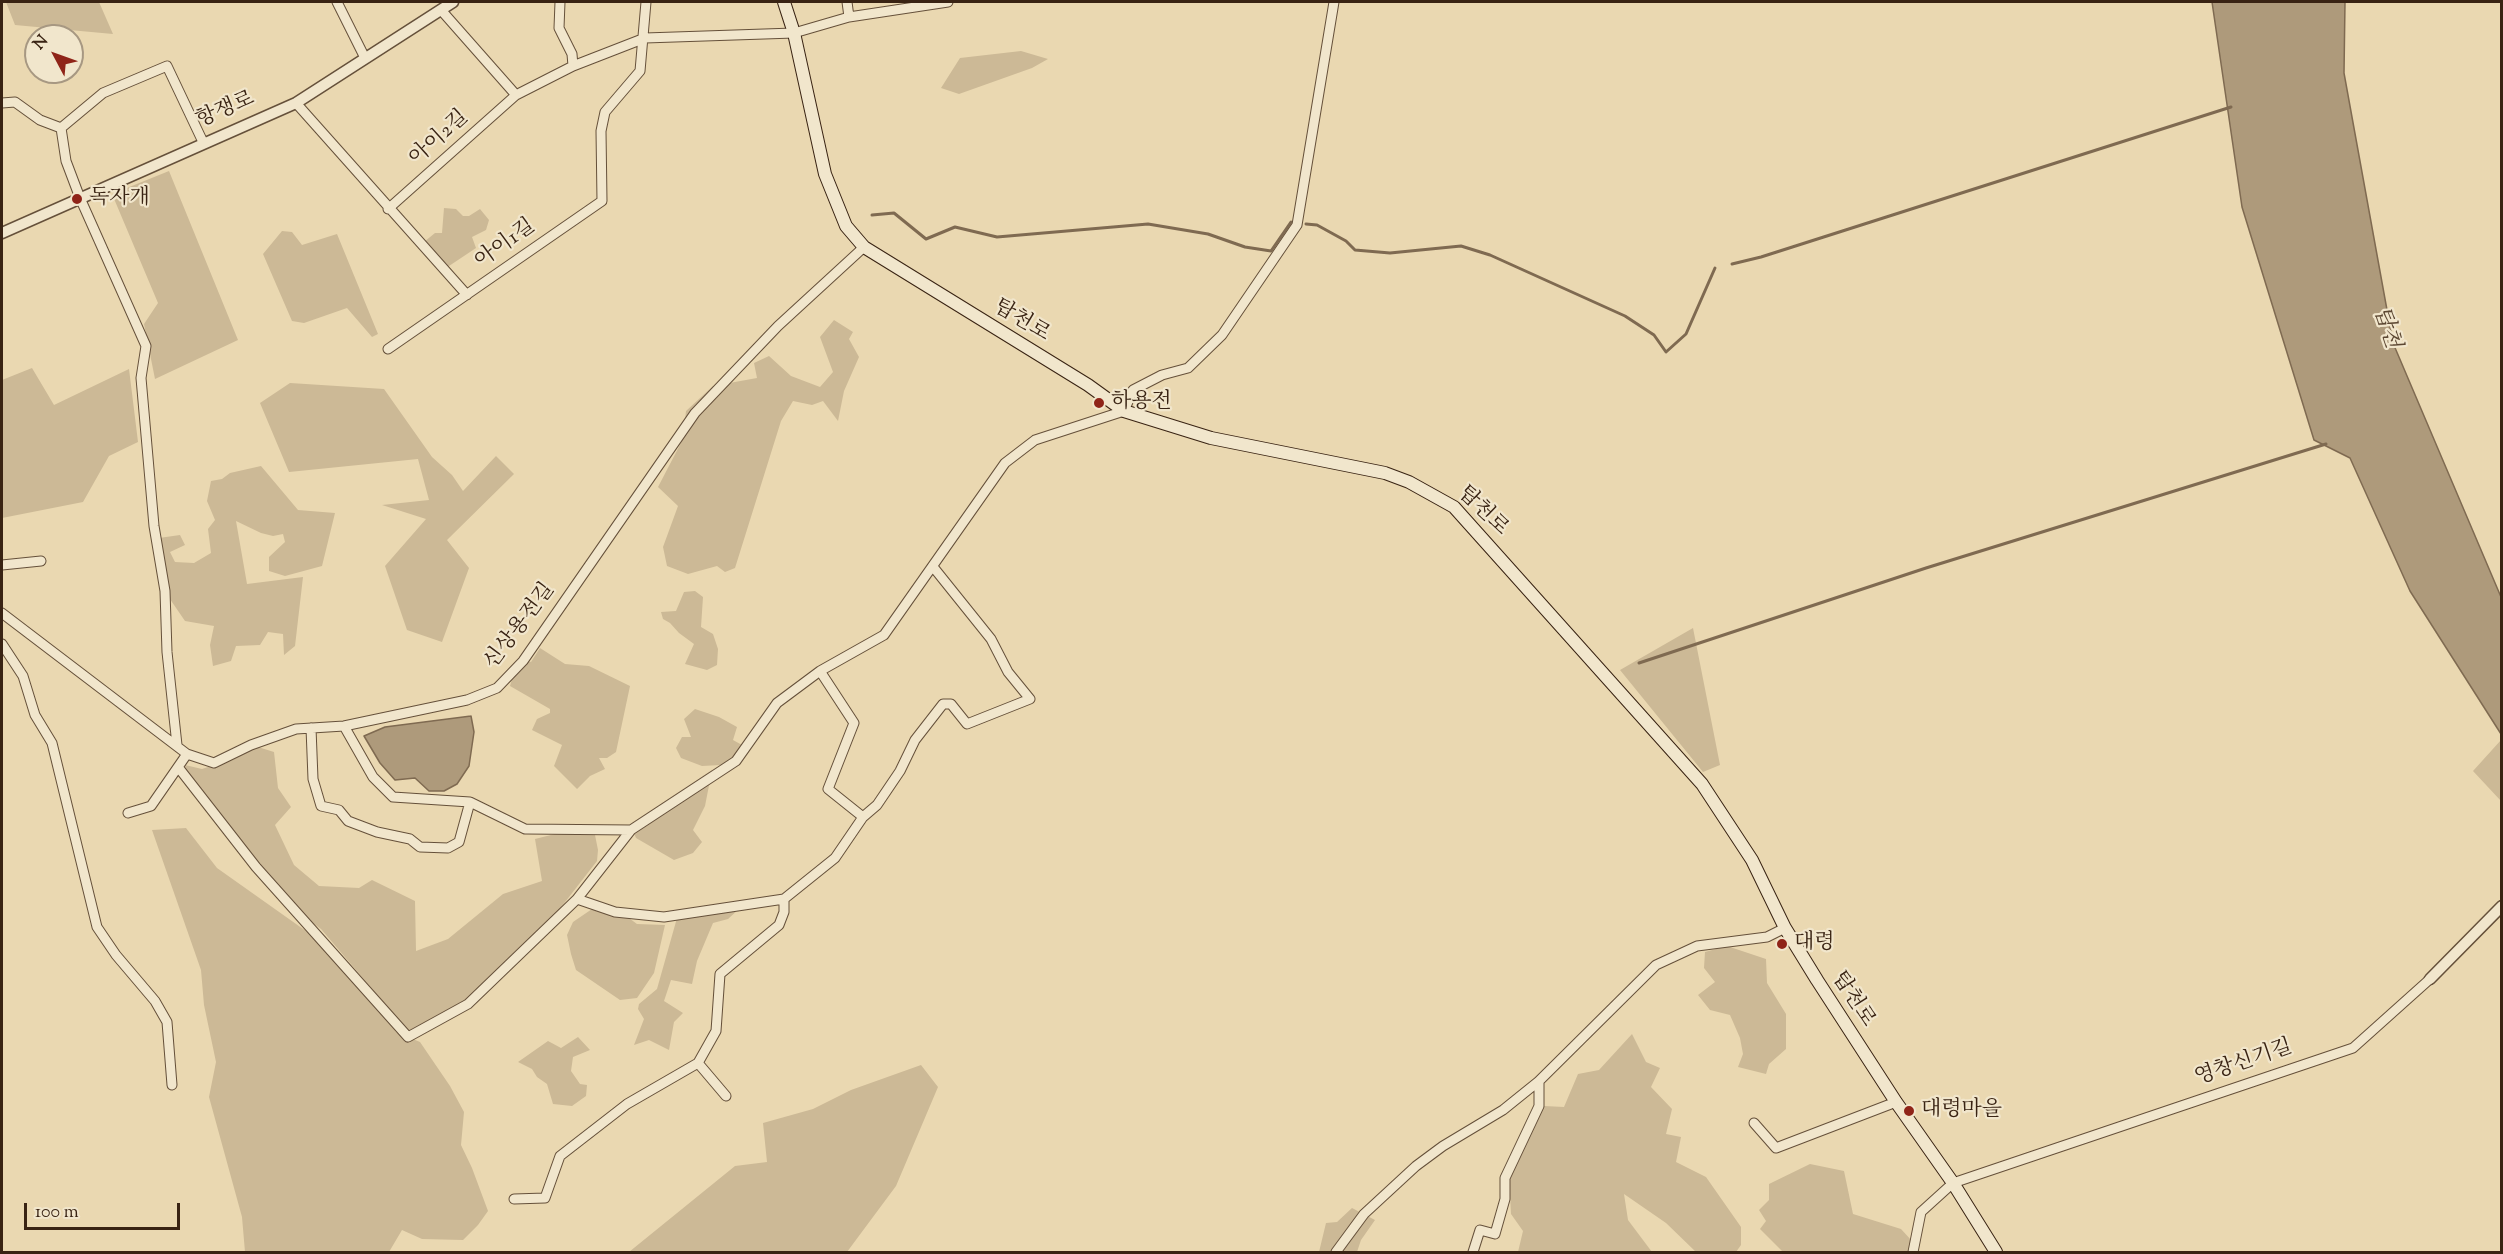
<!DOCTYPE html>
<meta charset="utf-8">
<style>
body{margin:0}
#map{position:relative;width:2503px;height:1254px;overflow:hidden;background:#ead8b1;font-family:"Sorts Mill Goudy",serif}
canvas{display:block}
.frame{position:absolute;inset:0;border:3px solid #392313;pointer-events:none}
.north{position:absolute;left:24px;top:24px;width:60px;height:60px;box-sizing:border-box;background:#f1e6cc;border:2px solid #a79882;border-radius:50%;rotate:311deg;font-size:16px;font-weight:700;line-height:24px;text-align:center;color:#392313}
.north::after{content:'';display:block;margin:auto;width:21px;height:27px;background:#8f2418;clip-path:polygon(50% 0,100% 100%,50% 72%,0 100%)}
.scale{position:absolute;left:24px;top:1203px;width:156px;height:27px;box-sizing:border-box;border:3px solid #392313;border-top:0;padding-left:8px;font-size:18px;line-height:21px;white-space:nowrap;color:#392313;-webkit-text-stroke:4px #f1e6cc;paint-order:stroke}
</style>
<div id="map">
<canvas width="2503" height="1254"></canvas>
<div class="frame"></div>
<div class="north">N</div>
<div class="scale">100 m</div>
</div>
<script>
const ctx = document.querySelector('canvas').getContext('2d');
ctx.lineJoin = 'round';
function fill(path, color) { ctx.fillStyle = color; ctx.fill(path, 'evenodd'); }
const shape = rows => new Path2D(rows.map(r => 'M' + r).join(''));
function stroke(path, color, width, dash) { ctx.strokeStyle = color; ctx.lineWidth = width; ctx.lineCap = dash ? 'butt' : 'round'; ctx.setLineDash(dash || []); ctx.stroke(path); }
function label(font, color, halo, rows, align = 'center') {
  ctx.font = font + ' "Sorts Mill Goudy","Noto Serif KR",serif'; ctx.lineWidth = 4.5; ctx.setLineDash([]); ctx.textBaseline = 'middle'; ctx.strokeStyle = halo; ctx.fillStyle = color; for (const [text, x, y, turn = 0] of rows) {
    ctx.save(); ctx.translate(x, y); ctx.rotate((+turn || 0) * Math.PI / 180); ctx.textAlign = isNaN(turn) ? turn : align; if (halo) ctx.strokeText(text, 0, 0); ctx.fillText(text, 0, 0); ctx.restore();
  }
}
fill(shape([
 [6,2,99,2,113,34,15,25],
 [1021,51,1048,59,1032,68,959,94,941,88,960,58],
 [169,171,238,340,155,379,144,324,158,303,112,194],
 [444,208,456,209,463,216,469,216,480,209,489,220,486,230,472,237,476,248,446,268,424,242,435,233,442,233],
 [282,231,292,232,302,245,337,234,378,334,372,337,347,308,304,323,292,321,263,254],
 [834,320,853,332,849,339,859,357,844,391,838,421,823,401,812,405,793,401,781,421,735,568,725,572,717,566,688,574,667,566,663,547,678,506,658,487,683,439,686,411,713,386,757,378,754,363,769,356,791,376,820,387,833,372,820,337],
 [32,368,54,405,129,369,138,442,109,456,83,502,2,518,2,380],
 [290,383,384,389,432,457,452,475,463,491,496,456,514,474,447,540,469,568,442,642,407,630,385,566,426,519,382,505,429,500,418,459,289,472,260,403],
 [261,466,298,510,335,513,322,566,285,576,269,571,269,557,285,542,283,534,273,536,261,533,236,521,247,584,303,577,295,646,284,655,283,634,268,632,260,645,236,646,231,661,213,666,210,645,214,626,185,621,161,586,152,539,180,535,185,545,170,552,175,562,194,563,211,553,208,529,215,520,207,501,211,481,222,479,230,473],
 [695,591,703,597,701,627,713,634,718,649,717,665,707,670,685,664,694,644,679,633,670,623,663,619,661,612,676,611,684,592],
 [1693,628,1720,765,1703,772,1620,670],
 [540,648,565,664,589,666,630,686,616,752,607,758,599,758,605,769,590,776,577,789,554,766,562,745,532,730,537,719,550,713,550,709,510,686,513,676,527,661,531,662],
 [695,709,719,717,737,727,733,740,742,745,735,758,721,765,702,766,681,758,676,748,682,737,691,737,684,719],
 [2501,740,2501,801,2473,771],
 [258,747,274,752,278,788,291,807,275,825,294,865,319,886,359,888,372,880,415,901,416,951,448,939,503,894,542,881,535,839,559,833,595,835,598,850,597,861,555,915,471,997,408,1031,321,929,276,896,250,853,235,848,210,809,192,794,185,765,202,769,232,759],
 [712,770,705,806,693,830,702,842,693,853,674,860,636,838,630,824],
 [186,828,217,868,313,936,321,947,350,972,396,1032,420,1042,450,1086,464,1112,461,1145,472,1168,488,1211,478,1225,463,1240,422,1239,402,1230,389,1252,245,1252,242,1217,209,1097,216,1062,204,1005,201,970,152,830],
 [614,907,637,924,665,925,654,973,637,998,620,1000,576,970,571,954,567,935,573,922,592,909],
 [740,908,728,919,713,923,697,961,692,984,671,980,664,1001,683,1013,674,1022,669,1050,649,1040,634,1045,644,1019,638,1009,639,1004,657,989,677,918],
 [1727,946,1766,959,1767,983,1786,1014,1786,1049,1769,1064,1766,1074,1738,1067,1743,1054,1740,1038,1730,1015,1710,1010,1698,995,1715,982,1704,968,1705,952],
 [1632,1034,1646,1062,1660,1068,1651,1087,1672,1109,1666,1134,1681,1137,1676,1162,1706,1177,1741,1227,1741,1245,1736,1252,1696,1252,1666,1223,1624,1194,1628,1220,1652,1252,1518,1252,1523,1231,1511,1214,1509,1177,1544,1106,1564,1107,1578,1074,1599,1070],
 [578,1037,590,1050,573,1057,571,1071,580,1084,587,1085,586,1096,572,1106,553,1104,547,1084,537,1077,532,1069,518,1062,548,1041,561,1048],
 [921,1065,938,1087,896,1186,847,1252,629,1252,735,1166,767,1162,763,1123,813,1109,851,1090],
 [1810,1164,1844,1171,1853,1214,1901,1229,1912,1241,1909,1252,1783,1252,1760,1229,1766,1221,1759,1210,1769,1200,1769,1184],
 [1352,1208,1375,1220,1361,1240,1357,1252,1319,1252,1326,1223,1337,1222]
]), '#ccb996');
const water = shape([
 [2212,2,2345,2,2344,73,2393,343,2501,597,2501,734,2410,591,2350,458,2314,440,2242,207,2212,2],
 [471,716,474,732,469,766,457,784,444,791,429,791,415,778,395,780,380,763,364,736,385,727,471,716]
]);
fill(water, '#ae9a7b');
stroke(water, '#7f6a51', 1.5);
stroke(shape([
 [872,215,894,213,926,239,955,227,997,237,1148,224,1208,234,1245,247,1271,251,1291,222],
 [1306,224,1317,225,1346,241,1355,250,1390,253,1461,246,1490,255,1625,316,1654,335,1666,352,1686,334,1715,268],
 [1732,264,1761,257,2231,107],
 [1639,663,1926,568,2326,444]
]), '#7f6a51', 3);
const minor = shape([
 [337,2,365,58],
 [560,2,559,28,572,54,573,66],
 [847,2,849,17],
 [441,10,516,95,573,66,645,38,794,33,849,17,948,2],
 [2,103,15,102,40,120,61,128],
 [296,103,467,295],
 [388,209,516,95],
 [388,349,602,201,601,131,605,112,640,71,646,2],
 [2,565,41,561],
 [2,613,187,754,214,763,251,745,296,729,344,726,467,700,497,688,523,661,695,413,778,326,864,247],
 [2,644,23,676,35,715,52,743,97,927,116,955,155,1001,167,1022,172,1085],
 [344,726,373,777,393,797,470,802,525,829,631,830,736,761,777,703,820,671,884,635,1005,463,1035,440,1124,411,1133,390,1162,375,1188,368,1222,335,1297,225,1334,2],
 [311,728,313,779,321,806,339,810,348,821,377,832,410,839,420,847,448,848,459,842,470,802],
 [177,745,167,652,165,591,154,526,141,378,146,346,80,198,66,161,61,128,103,93,167,66,203,142],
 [178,767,256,867,408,1037,468,1004,577,899,631,830],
 [128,813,151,806,187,754],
 [863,817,877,805,900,771,915,740,943,704,951,704,967,724,1030,699,1008,672,991,639,934,568],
 [577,899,615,912,664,917,784,899,835,858,863,817,828,789,854,723,820,671],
 [698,1063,726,1096],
 [1754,1123,1776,1148,1896,1102],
 [514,1199,545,1198,560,1156,627,1104,698,1063,716,1031,720,974,779,925,784,912,784,899],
 [1336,1252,1364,1214,1416,1166,1443,1146,1503,1110,1539,1081,1656,965,1697,946,1767,937,1785,928],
 [1473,1252,1480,1230,1495,1234,1505,1199,1505,1178,1539,1106,1539,1081],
 [1913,1252,1921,1212,1953,1183,2353,1048,2430,979]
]);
const tertiary = shape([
 [2,233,296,103,453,2],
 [2430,979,2502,906]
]);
const secondary = shape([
 [784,2,794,33,825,174,846,226,864,247,1088,385,1124,411,1211,438,1385,473,1409,482,1454,507,1702,784,1752,860,1785,928,1817,980,1896,1102,1953,1183,1996,1252]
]);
stroke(minor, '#65503a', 11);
stroke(tertiary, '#65503a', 13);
stroke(secondary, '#392313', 14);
stroke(minor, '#f1e6cc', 9);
stroke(tertiary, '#f1e6cc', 10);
stroke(secondary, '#f1e6cc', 12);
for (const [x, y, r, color] of [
 [77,199,6,"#8f2418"],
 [1099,403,6,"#8f2418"],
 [1782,944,6,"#8f2418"],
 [1909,1111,6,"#8f2418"]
]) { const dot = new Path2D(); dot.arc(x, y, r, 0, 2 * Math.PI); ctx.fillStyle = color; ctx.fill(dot); stroke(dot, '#f1e6cc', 2); }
label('21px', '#392313', '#f1e6cc', [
 ["항쟁로",226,111,-23],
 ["아이2길",440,139,-42],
 ["아이1길",506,245,-36],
 ["탑천로",1021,322,31],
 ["탑천로",1482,512,44],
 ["신상용전길",521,627,-53],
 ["탑천로",1852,1000,57],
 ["영창신기길",2244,1064,-19]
]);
label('21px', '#392313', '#f1e6cc', [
 ["독자개",89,199],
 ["하용전",1111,403],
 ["대령",1794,944],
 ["대령마을",1921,1111]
], 'left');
label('italic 22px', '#5c4732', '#f1e6cc', [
 ["탑천",2385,328,72]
]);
</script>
